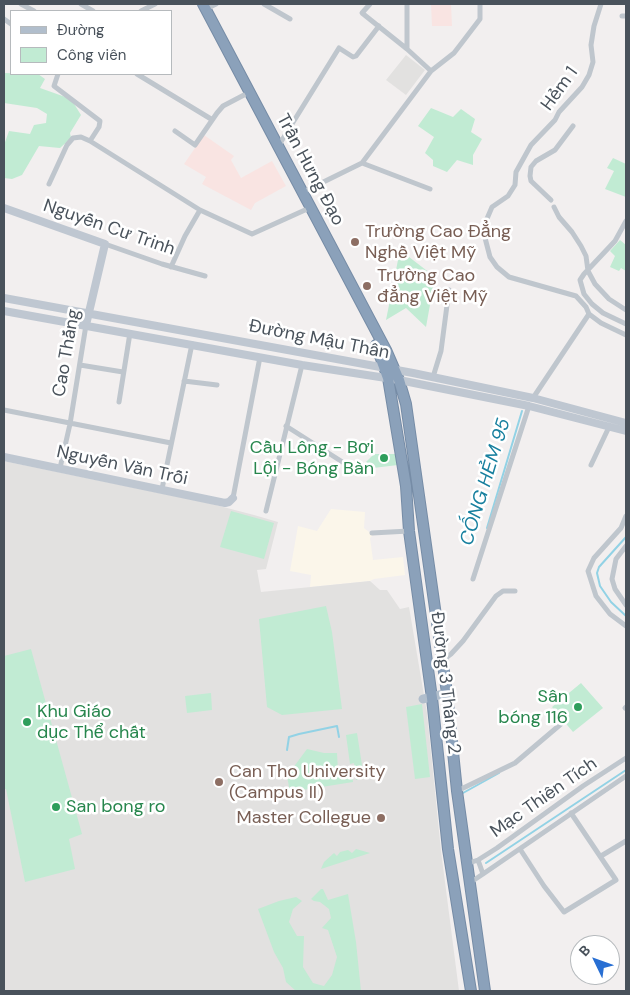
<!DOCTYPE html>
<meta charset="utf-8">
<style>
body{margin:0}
#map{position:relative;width:630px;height:995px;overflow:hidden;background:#f2efef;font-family:"DM Sans",sans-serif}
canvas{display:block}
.frame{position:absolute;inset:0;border:5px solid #49525b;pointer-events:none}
.legend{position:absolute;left:10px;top:10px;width:162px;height:65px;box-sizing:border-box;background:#fff;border:1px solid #b6babd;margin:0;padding:6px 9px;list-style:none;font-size:15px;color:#49525b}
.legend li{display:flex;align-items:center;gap:10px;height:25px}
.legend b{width:25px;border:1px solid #b6babd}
.north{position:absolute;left:570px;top:935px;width:50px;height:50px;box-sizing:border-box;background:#fff;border:1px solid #b6babd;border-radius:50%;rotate:312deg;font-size:14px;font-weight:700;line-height:20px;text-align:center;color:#49525b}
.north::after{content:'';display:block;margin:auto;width:18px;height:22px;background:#286fd3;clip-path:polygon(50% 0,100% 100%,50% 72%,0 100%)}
</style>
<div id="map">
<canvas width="630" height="995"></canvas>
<div class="frame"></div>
<ul class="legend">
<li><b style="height:6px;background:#b1becc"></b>Đường</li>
<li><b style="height:14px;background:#c1ebd3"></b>Công viên</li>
</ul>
<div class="north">B</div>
</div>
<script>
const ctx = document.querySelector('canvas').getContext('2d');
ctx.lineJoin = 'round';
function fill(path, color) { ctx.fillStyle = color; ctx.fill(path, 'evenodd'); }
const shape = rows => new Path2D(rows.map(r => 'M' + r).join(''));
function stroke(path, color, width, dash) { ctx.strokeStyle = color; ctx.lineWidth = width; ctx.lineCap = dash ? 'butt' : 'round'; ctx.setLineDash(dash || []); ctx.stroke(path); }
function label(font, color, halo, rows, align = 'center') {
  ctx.font = font + ' "DM Sans",sans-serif'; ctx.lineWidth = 5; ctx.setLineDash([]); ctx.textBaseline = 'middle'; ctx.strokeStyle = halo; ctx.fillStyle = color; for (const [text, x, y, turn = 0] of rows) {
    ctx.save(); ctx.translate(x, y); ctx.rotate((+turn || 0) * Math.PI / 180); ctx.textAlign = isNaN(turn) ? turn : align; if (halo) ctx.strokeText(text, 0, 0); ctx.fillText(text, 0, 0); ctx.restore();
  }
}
fill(shape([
 [331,509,365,512,364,528,373,535,370,538,373,560,403,557,405,575,374,579,370,581,310,587,311,575,290,571,298,526,317,531]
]), '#fbf6ea');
fill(shape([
 [406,55,425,70,406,95,386,80],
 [4,461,208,503,254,515,278,522,266,569,257,570,261,592,370,581,380,590,387,590,400,609,409,607,427,713,441,851,459,991,4,991]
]), '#e2e1e0');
fill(shape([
 [431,4,451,4,452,26,432,26],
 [204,135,234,156,231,160,241,178,272,161,286,186,255,203,251,210,202,184,206,177,184,164]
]), '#f9e4e2');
fill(shape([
 [4,73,38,74,45,79,40,88,71,99,81,115,70,133,71,138,60,148,39,146,22,175,12,179,4,178,4,145,9,131,30,134,34,125,46,123,47,114,37,108,4,103],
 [431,108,453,117,461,109,475,119,471,132,482,139,473,155,473,165,457,160,447,172,433,166,433,160,425,153,434,137,418,126],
 [613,158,626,164,626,197,605,189,614,171,607,168],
 [620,240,626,245,626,271,621,268,619,271,610,267,615,256,610,251],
 [400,250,435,277,426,327,406,308,386,320],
 [374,454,398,454,398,465,373,468,366,462],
 [231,511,274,523,264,559,220,547],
 [326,606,332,632,342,709,282,715,267,707,259,619],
 [31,649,82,834,69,839,75,869,25,882,6,789,4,789,4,656],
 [581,683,603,708,573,732,552,707],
 [211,693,212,710,187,713,185,696],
 [422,704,430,777,415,779,406,707],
 [357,733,364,778,356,780,354,763,350,764,346,735],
 [307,749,324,753,337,753,338,771,352,769,353,782,290,792,287,776],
 [356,849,370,853,321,869,324,862,334,853,337,856,340,852,348,850,352,853],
 [321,889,323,889,328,900,348,894,356,942,361,991,296,991,286,982,283,968,274,952,258,909,279,901,296,897,302,901,293,909,289,922,297,936,304,936,303,967,313,983,324,986,332,975,337,957,328,930,322,928,331,918,329,909,320,902,314,901,311,899]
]), '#c1ebd3');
stroke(shape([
 [487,528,522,411],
 [626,537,599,567,597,573,600,586,611,602,626,616],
 [287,750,289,737,299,734,337,726,339,737],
 [463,793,499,773],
 [486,863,626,770]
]), '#92d2e5', 2);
const highway = shape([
 [203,4,386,350,399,380,406,404,447,693,457,791,485,991],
 [376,345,388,378,406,486,409,531,432,698,448,849,471,991]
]);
stroke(highway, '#768ca6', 12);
stroke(shape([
 [21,4,34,11],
 [81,4,93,11],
 [264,4,290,19],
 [370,4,362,13,407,49,407,4],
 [601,4,594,26,591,45,593,62,589,75,582,87,559,112,555,120,531,145,516,172,515,185,508,196,492,207,486,221,484,234,490,257,497,267,509,277,576,296,586,307,589,314,601,323,626,335],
 [206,9,216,4],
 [141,11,155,4],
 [622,16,626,16],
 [4,19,11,24],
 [407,49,431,71],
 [58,74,54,86,100,121,99,127,90,141,200,210,252,234,305,210],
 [137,74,211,119],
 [175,131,195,145,217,113,223,106,244,95],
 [279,145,339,48,353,57,356,56,379,26],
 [362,163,430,189],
 [49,184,67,145,73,138,81,137,90,141],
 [303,192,362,163,431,71,454,53,464,40,480,19,480,4],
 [551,200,531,181,530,176,531,167,536,161,555,150,573,126],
 [554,207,559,217,572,232,581,246,586,256,588,271,595,284,609,299,626,310],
 [626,221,615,241,584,274,580,280,584,294,592,304,603,313,626,324],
 [105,244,162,264,205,276],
 [171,267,185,236,200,210],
 [80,365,123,372],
 [433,377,441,351,449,290],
 [184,381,217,385],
 [533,398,589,314],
 [119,402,130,333],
 [4,410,171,443],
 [286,426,344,463],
 [591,465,609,427],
 [60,468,70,424,86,325],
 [162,489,192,344],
 [233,498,260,357],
 [266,511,302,365],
 [626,516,621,528,594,558,588,571,596,596,610,614,626,626],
 [372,533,409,531],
 [626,546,616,559,612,579,615,589,626,605],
 [473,579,529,406],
 [443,660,451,654,463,641,496,596,503,591,515,591],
 [625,708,626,707],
 [457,791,515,763,561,724],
 [520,849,544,886,564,912,616,880,571,813],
 [601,856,626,841],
 [478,860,497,848,583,786,626,758],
 [469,863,478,860,483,874,471,882],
 [483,874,626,776]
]), '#bfc6cd', 5);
stroke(shape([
 [4,208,105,244,86,325],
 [4,298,413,373,533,398,626,423],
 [4,311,302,365,399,380,529,406,626,431],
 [4,457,225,503,229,502,233,498]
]), '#bfc7d1', 8);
stroke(shape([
 [423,699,447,693]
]), '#b1becc', 9);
stroke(highway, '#8ba1ba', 10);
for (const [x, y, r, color] of [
 [355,242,5,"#8d6e63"],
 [367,286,5,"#8d6e63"],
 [384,458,5,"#2e9e5b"],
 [578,707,5,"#2e9e5b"],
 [27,722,5,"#2e9e5b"],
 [219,782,5,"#8d6e63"],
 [56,807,5,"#2e9e5b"],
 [381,818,5,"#8d6e63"]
]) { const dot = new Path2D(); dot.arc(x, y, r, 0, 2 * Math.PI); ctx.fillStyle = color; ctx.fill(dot); stroke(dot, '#fff', 2); }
label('18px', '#49525b', '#fff', [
 ["Hẻm 1",560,89,-54],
 ["Trần Hưng Đạo",310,170,62],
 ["Nguyễn Cư Trinh",109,228,19],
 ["Đường Mậu Thân",319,340,11],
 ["Cao Thắng",67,353,-80],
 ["Nguyễn Văn Trỗi",122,466,12],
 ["Đường 3 Tháng 2",445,683,83],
 ["Mạc Thiên Tích",544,798,-35]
]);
label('18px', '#785e54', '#fff', [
 ["Trường Cao Đẳng",365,232],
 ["Nghề Việt Mỹ",365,253],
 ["Trường Cao",377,276],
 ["đẳng Việt Mỹ",377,297],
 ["Can Tho University",229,772],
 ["(Campus II)",229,793],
 ["Master Collegue",371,818,"right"]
], 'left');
label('18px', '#27864d', '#fff', [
 ["Cầu Lông - Bơi",374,448],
 ["Lội - Bóng Bàn",374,469],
 ["Sân",568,697],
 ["bóng 116",568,718],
 ["Khu Giáo",37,712,"left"],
 ["dục Thể chất",37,733,"left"],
 ["San bong ro",66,807,"left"]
], 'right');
label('italic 19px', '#18809f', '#fff', [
 ["CỐNG HẺM 95",486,482,-73]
]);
</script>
